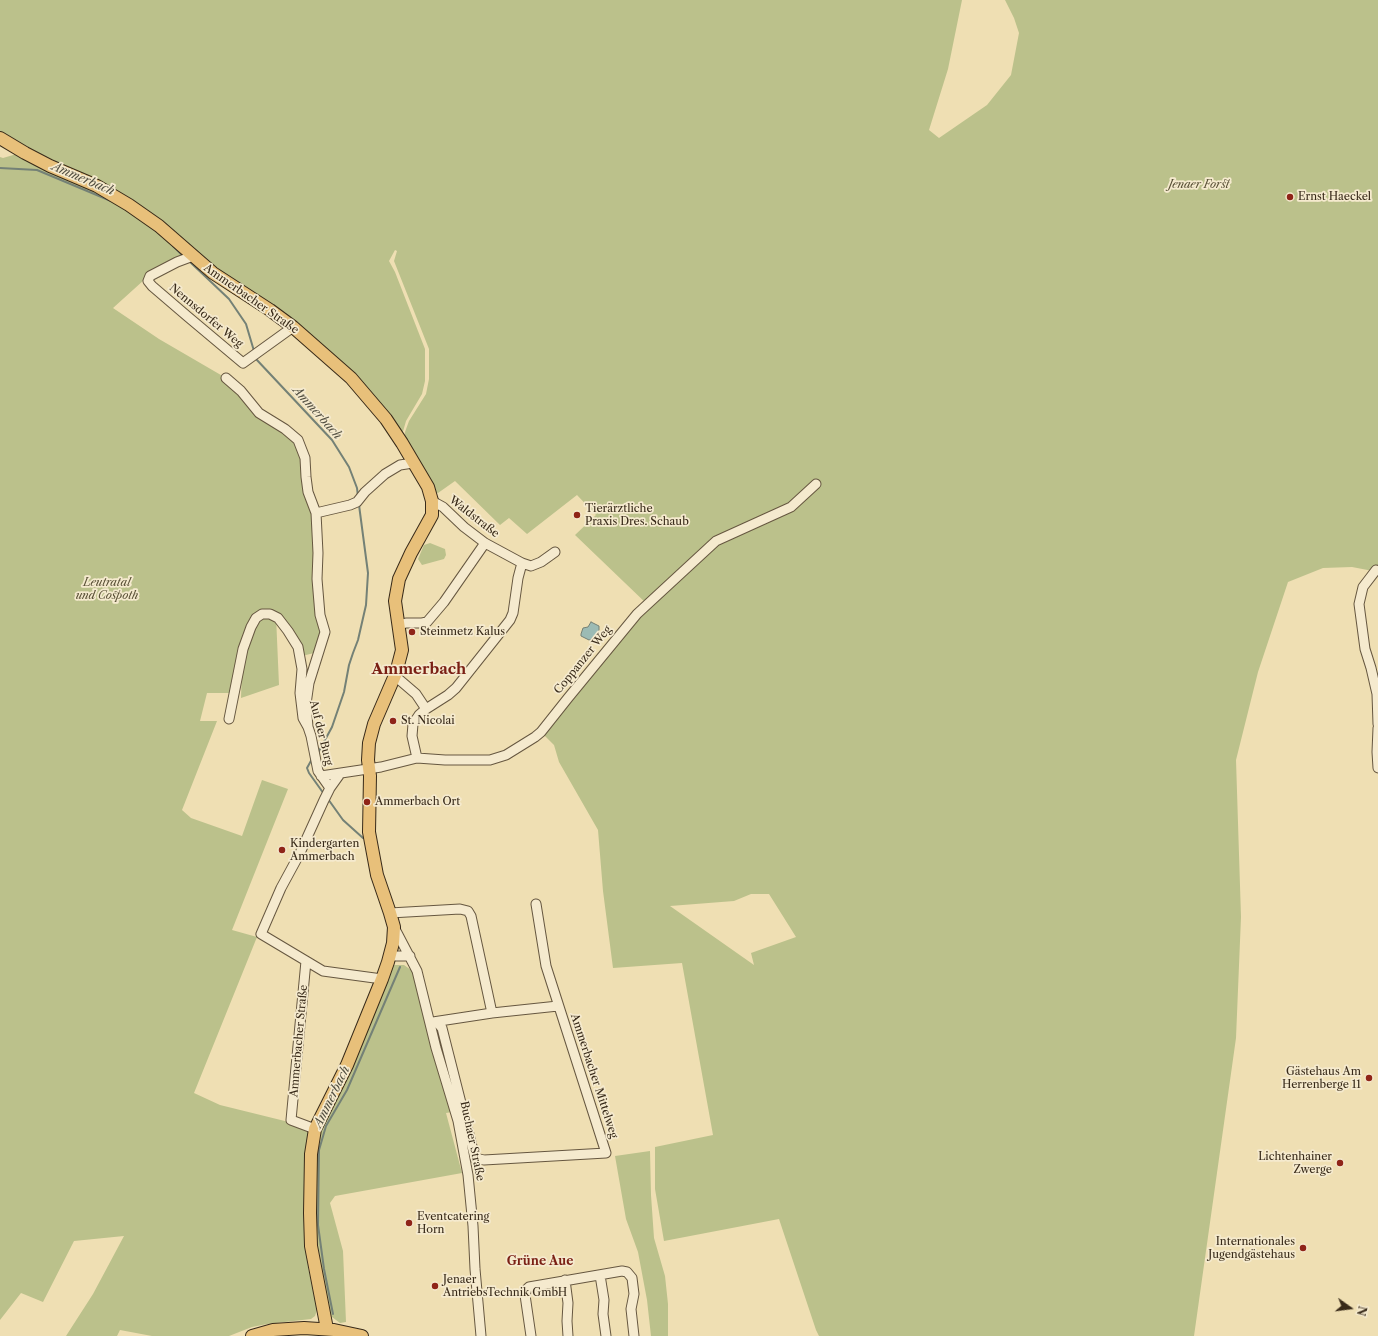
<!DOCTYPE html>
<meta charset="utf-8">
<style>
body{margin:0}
#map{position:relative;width:1378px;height:1336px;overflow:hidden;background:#efdfb3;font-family:"Libre Caslon Text",serif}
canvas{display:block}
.north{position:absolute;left:1330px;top:1288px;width:40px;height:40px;-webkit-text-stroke:3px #f5eace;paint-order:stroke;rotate:104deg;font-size:11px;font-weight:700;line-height:16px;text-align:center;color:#382a19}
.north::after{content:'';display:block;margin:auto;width:14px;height:18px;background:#382a19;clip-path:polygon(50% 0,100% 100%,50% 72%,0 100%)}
</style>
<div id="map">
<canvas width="1378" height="1336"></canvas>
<div class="north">N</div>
</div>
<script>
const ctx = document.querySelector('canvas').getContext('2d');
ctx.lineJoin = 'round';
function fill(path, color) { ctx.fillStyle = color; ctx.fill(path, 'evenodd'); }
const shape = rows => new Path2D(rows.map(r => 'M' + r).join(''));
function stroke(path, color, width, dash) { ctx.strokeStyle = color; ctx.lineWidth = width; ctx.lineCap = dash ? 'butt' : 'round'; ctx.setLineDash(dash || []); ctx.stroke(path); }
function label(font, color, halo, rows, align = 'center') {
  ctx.font = font + ' "Libre Caslon Text",serif'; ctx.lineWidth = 3.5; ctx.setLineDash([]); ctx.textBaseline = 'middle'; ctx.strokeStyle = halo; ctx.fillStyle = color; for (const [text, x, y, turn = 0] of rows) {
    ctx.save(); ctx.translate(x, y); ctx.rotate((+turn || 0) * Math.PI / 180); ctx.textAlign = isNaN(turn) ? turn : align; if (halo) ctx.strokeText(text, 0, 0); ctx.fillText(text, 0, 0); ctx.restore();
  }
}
fill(shape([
 [0,0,962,0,948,69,929,130,939,138,987,105,1011,75,1019,33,1014,18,1005,0,1378,0,1378,572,1352,567,1323,568,1288,582,1258,672,1236,760,1241,917,1236,1038,1194,1336,819,1336,816,1330,779,1219,664,1241,655,1189,655,1147,713,1135,682,963,613,968,603,891,598,830,559,762,554,745,542,733,649,606,575,535,596,515,577,495,527,534,509,518,500,525,455,481,438,493,435,492,404,440,405,432,409,421,426,394,429,379,429,349,394,261,397,251,395,250,389,261,395,272,425,349,425,381,422,394,406,421,402,435,353,376,215,272,162,224,0,135],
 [751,894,769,894,796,937,751,953,754,965,670,906,734,901],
 [20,153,128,206,186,255,144,280,113,308,159,339,226,378,299,442,316,513,323,632,314,653,302,656,276,616,279,685,241,698,243,633,233,693,207,693,200,721,217,721,182,810,191,818,242,836,262,780,288,789,232,930,257,937,194,1093,220,1105,301,1125,309,1130,306,1158,304,1204,308,1267,317,1310,315,1316,311,1319,267,1324,252,1327,229,1336,152,1336,120,1330,117,1336,66,1336,93,1294,124,1236,74,1241,43,1302,21,1293,0,1320,0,157,3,158],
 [430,543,445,549,446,555,444,559,422,565,418,559,424,545],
 [393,965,404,965,414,972,452,1112,446,1113,462,1173,335,1196,330,1203,343,1251,346,1322,340,1323,332,1317,328,1306,318,1254,313,1204,318,1129],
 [650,1151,651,1195,654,1238,665,1276,668,1304,668,1336,651,1336,647,1300,638,1252,626,1219,615,1156]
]), '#bbc18b');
const water = shape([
 [591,622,599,626,599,630,593,639,589,640,581,636,581,634,583,628,588,627,591,622]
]);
fill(water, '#9cbbb4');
stroke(water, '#748176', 1);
stroke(shape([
 [0,168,37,170,111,201],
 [173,246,184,257],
 [189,261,229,299,246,324,254,351],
 [256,357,256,359,332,440,349,467,357,488,358,497],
 [318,753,332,727,344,692,349,665,353,653,358,640,366,605,368,573,359,505],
 [312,759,307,768,309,773,324,794],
 [328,799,343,820,363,838],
 [333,1314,324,1269,318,1225,319,1150,326,1126,347,1090,400,967]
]), '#748176', 2);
const minor = shape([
 [193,256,177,262,150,276,148,281,152,286,187,316,243,363,293,327],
 [226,378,241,391,259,413,285,429,298,440,305,458,306,477,308,492,316,513,318,553,317,579,320,615,325,632,309,683,306,704,308,727],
 [432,501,443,507,464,527,485,543,522,563,531,566,541,562,555,552],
 [316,513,350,505,357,502,365,492,385,474,400,465,413,463],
 [1376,570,1363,587,1359,604,1365,649,1371,668,1377,694,1378,724],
 [399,625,406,623,422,623,427,622,444,602,485,543],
 [395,676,416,694,426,709],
 [229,719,243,649,251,627,256,618,262,614,270,614,278,618,288,631,298,647,302,669,300,693,303,718,308,727,311,736,318,771,330,788],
 [1378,728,1377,752,1378,768],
 [417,758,412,736,413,724,419,715,426,709,448,695,456,688,510,620,513,613,518,578,522,563],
 [340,774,330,788,324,800,300,853,281,888,261,934,323,971,382,979],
 [321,776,381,767,417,758,445,760,490,760,506,755,535,737,541,732,568,698,637,614,716,541,791,507,816,484],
 [390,913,460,909,468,911,471,916,492,1013,433,1022],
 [394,927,417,971,436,1048,458,1121,468,1175,473,1226,475,1269,481,1336],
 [389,956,410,956],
 [306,961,291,1120,315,1129],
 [492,1013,558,1006],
 [437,1022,442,1028,475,1158,484,1160,606,1153,546,966,536,904],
 [600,1275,604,1300,603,1314,606,1336],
 [565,1280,568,1303,567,1321,568,1336],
 [531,1336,525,1295,527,1289,529,1287,622,1271,627,1272,632,1278,634,1294,631,1309,634,1336]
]);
const major = shape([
 [0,138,25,153,50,166,97,186,129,205,159,226,213,273,270,310,293,327,351,378,386,419,402,443,428,487,432,501,432,515,411,553,399,579,395,601,402,650,396,673,374,724,369,743,368,760,370,776,369,832,377,875,390,913,394,927,393,943,388,962,382,979,347,1065,315,1129,311,1154,310,1213,311,1246,327,1329],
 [252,1336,273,1330,304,1328,334,1330,362,1336]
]);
stroke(minor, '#665740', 11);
stroke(major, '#382a19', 14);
stroke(minor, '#f5eace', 9);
stroke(major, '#e8c07a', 12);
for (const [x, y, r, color] of [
 [1290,197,4,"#8f2418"],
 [577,515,4,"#8f2418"],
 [412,632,4,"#8f2418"],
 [393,721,4,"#8f2418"],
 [367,802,4,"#8f2418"],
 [282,850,4,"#8f2418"],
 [1369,1078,4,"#8f2418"],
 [1340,1163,4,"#8f2418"],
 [409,1223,4,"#8f2418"],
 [1303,1248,4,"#8f2418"],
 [435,1286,4,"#8f2418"]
]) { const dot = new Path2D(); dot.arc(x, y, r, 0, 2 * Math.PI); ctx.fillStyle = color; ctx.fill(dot); stroke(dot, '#f5eace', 1.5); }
label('italic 11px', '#595036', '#f5eace', [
 ["Jenaer Forst",1199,185],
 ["Leutratal",107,583],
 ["und Cospoth",107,596]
]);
label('11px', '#382a19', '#f5eace', [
 ["Ernst Haeckel",1298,197],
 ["Tierärztliche",585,509],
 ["Praxis Dres. Schaub",585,522],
 ["Steinmetz Kalus",420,632],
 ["St. Nicolai",401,721],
 ["Ammerbach Ort",375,802],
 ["Kindergarten",290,844],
 ["Ammerbach",290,857],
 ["Gästehaus Am",1361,1072,"right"],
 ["Herrenberge 11",1361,1085,"right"],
 ["Lichtenhainer",1332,1157,"right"],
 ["Zwerge",1332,1170,"right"],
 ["Eventcatering",417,1217],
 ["Horn",417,1230],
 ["Internationales",1295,1242,"right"],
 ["Jugendgästehaus",1295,1255,"right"],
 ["Jenaer",443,1280],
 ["AntriebsTechnik GmbH",443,1293]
], 'left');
label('11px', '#382a19', '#f5eace', [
 ["Ammerbacher Straße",251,299,35],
 ["Nennsdorfer Weg",206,316,40],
 ["Waldstraße",474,517,38],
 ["Coppanzer Weg",583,660,-51],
 ["Auf der Burg",321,733,76],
 ["Ammerbacher Straße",299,1041,-85],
 ["Ammerbacher Mittelweg",594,1076,72],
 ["Buchaer Straße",472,1141,78]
]);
label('italic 12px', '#514e40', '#f5eace', [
 ["Ammerbach",83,179,23],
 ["Ammerbach",317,413,48],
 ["Ammerbach",332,1097,-64]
]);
label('bold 12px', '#7a1f14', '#f5eace', [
 ["Grüne Aue",540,1262]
]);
label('bold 15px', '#7a1f14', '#f5eace', [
 ["Ammerbach",419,670]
]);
</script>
